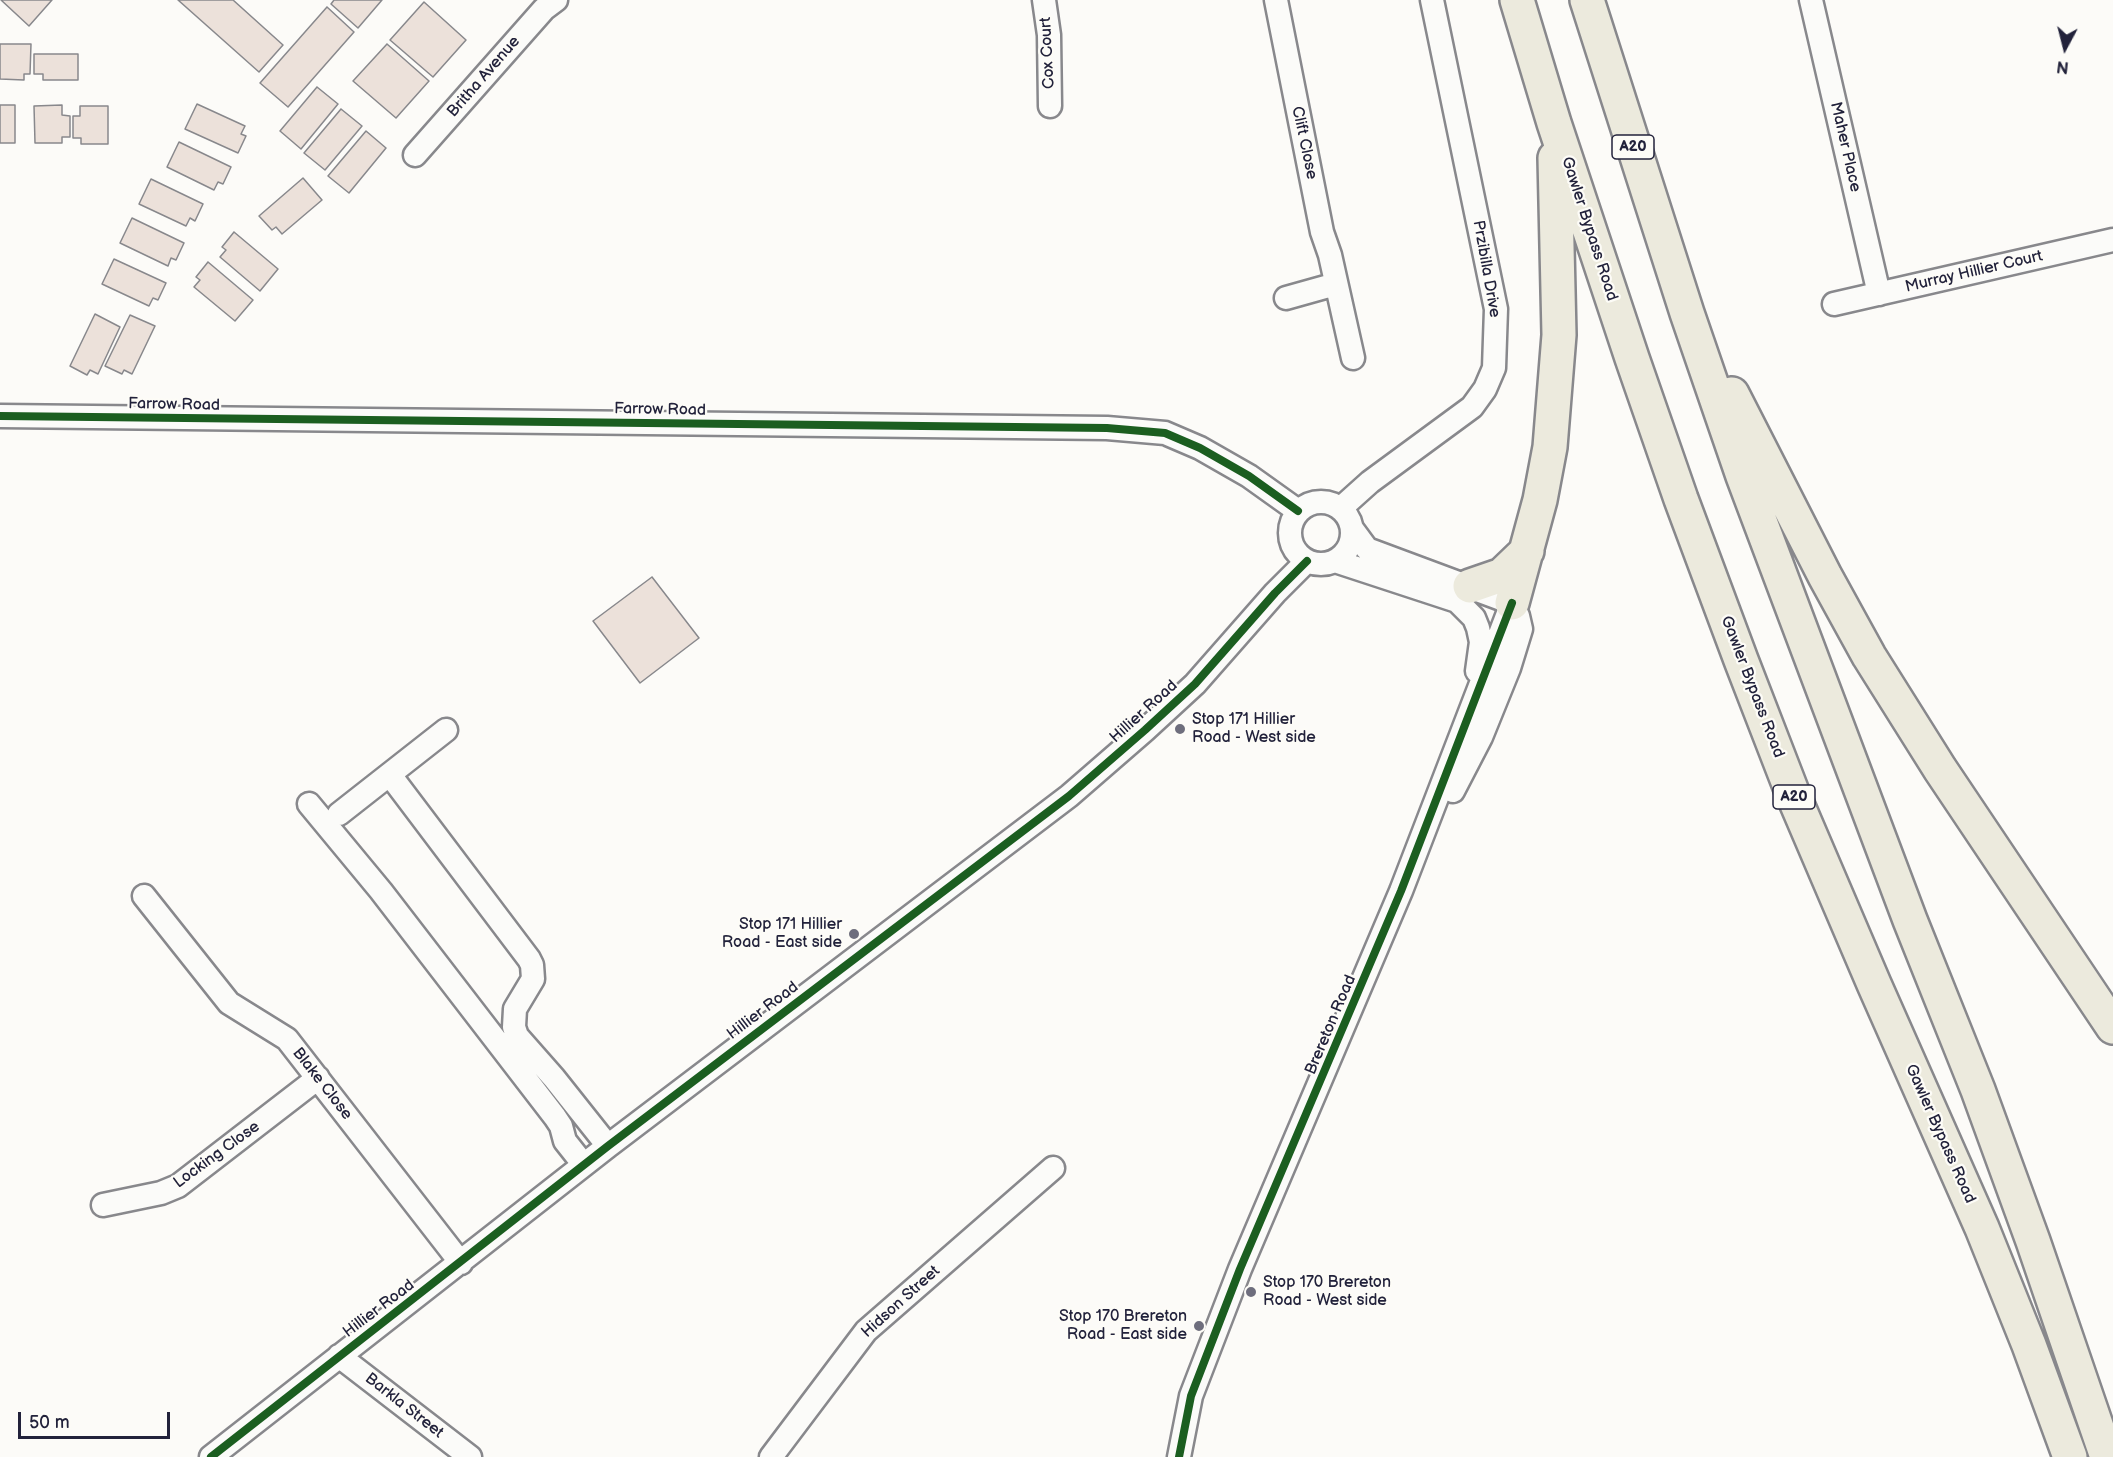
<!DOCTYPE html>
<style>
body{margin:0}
#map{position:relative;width:2113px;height:1457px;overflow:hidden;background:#fcfbf8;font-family:"Balsamiq Sans",sans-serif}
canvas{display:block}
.north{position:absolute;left:2035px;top:18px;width:60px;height:60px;-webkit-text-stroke:4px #fdfcf7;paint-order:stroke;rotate:187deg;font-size:16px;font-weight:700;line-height:24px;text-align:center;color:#22223b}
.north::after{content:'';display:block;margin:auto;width:21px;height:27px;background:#22223b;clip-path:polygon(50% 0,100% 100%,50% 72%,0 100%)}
.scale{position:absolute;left:18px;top:1412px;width:152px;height:27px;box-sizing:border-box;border:3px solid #22223b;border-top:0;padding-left:8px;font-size:18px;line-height:21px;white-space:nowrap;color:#22223b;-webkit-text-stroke:4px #fdfcf7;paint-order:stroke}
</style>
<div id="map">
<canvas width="2113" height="1457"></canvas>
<div class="north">N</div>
<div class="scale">50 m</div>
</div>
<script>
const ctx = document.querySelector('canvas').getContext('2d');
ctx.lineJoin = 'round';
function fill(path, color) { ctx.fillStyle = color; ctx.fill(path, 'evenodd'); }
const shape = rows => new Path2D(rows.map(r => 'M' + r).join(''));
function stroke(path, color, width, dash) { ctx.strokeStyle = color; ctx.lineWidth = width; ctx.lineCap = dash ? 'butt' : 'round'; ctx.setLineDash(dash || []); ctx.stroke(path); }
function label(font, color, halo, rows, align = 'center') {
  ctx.font = font + ' "Balsamiq Sans",sans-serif'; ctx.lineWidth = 4.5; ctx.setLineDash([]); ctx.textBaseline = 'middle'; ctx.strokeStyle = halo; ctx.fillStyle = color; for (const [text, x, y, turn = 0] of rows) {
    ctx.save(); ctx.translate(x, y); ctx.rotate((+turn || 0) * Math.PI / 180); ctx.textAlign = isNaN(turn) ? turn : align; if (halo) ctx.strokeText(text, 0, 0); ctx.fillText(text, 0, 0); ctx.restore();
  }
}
const building = shape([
 [1,0,52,0,29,26,1,0],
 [178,0,233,0,283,45,259,72,178,0],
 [334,0,382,0,358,28,331,4,334,0],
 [424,2,466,40,433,77,390,40,424,2],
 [327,7,354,32,288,107,260,83,327,7],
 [0,44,31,44,30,74,24,74,24,80,0,79,0,44],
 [387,44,429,81,396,118,353,81,387,44],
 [34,54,78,54,78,80,43,80,43,74,34,74,34,54],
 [317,87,338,104,301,149,280,131,317,87],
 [197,104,245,126,241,134,246,136,238,153,185,129,197,104],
 [0,105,15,105,15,143,0,143,0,105],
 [62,105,62,115,70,116,70,137,62,137,62,143,35,143,34,106,62,105],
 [80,106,108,106,108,144,81,144,81,138,73,138,73,116,80,116,80,106],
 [341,109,362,126,325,170,304,153,341,109],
 [366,131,386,148,349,193,328,176,366,131],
 [179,142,231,167,223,184,218,182,214,190,167,167,179,142],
 [303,178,322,200,282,234,276,227,272,230,259,216,303,178],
 [151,179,203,204,195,221,190,218,186,226,139,204,151,179],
 [132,218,184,243,176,260,171,258,168,266,120,243,132,218],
 [234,232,278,269,260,291,220,257,226,250,222,247,234,232],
 [114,259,166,283,158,300,153,298,149,306,102,284,114,259],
 [208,262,253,300,235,321,194,287,200,280,196,277,208,262],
 [95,314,120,327,98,374,90,370,87,375,70,366,95,314],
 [130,315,155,326,132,374,124,370,122,374,105,366,130,315],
 [652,577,699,638,640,683,593,621,652,577]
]);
fill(building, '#ece1da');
stroke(building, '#88888c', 1.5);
const minor = shape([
 [1044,0,1049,35,1050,106],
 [1276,0,1322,232,1330,255,1353,358],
 [1811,0,1879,294],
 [415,155,544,9,556,0],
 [1286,298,1336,284],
 [1834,304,2113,240],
 [0,416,1107,428,1165,433,1200,448,1249,476,1298,511],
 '1290 533a31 31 0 1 1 62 0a31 31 0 1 1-62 0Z',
 [1341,508,1370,482,1472,407,1485,389,1494,368,1496,309,1432,0],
 [1353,530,1367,549,1512,603,1518,616,1521,629,1509,668,1481,737,1453,791],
 [1335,561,1457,601,1474,618,1478,628,1481,642,1477,671],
 [390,775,529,959,532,965,533,979,515,1009,514,1027,517,1036,554,1078,608,1146],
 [309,804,381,891,555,1117,561,1126,565,1141,584,1165],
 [339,814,446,730],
 [144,896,229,1003,287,1039,461,1263],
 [103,1205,161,1193,178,1186,318,1078],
 [339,1356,470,1457],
 [211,1457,608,1146,1069,796,1145,730,1195,684,1275,593,1307,561],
 [771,1457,866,1331,1053,1168],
 [1179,1457,1191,1396,1240,1269,1401,891,1512,603]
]);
const highway = shape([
 [1517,0,1554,123,1632,358,1681,499,1741,660,1794,797,1874,984,1982,1228,2029,1345,2070,1457],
 [1587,0,1687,313,1743,476,1910,920,1978,1090,2033,1241,2107,1457],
 [1732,394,1825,576,1869,656,1940,769,2113,1027],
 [1470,586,1502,575,1527,551],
 [1512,603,1540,500,1550,447,1559,335,1555,158]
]);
stroke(minor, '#88888c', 27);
stroke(highway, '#88888c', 38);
stroke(minor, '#fbfbf9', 22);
stroke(highway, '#eceadd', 33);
stroke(shape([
 [0,416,1107,428,1165,433,1200,448,1249,476,1298,511],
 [211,1457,608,1146,1069,796,1145,730,1195,684,1275,593,1307,561],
 [1179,1457,1191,1396,1240,1269,1401,891,1512,603]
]), '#1b5e20', 8);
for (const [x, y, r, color] of [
 [1180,729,6,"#6e6e7d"],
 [854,934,6,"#6e6e7d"],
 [1251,1292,6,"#6e6e7d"],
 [1199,1326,6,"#6e6e7d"]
]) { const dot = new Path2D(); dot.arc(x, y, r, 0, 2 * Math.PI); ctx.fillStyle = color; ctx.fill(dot); stroke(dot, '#fdfcf7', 2); }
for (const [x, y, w] of [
 [1633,147,42],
 [1794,797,42]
]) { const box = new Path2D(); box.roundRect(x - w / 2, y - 12, w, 24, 4.5); ctx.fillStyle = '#fdfcf7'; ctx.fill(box); stroke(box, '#22223b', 1.5); }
label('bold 15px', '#22223b', null, [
 ["A20",1633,147],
 ["A20",1794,797]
]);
label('16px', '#22223b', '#fdfcf7', [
 ["Cox Court",1048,53,-93],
 ["Britha Avenue",484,77,-49],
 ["Clift Close",1304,143,78],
 ["Maher Place",1845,147,77],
 ["Gawler Bypass Road",1589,229,72],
 ["Przibilla Drive",1486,269,80],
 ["Murray Hillier Court",1974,272,-13],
 ["Farrow Road",174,405,1],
 ["Farrow Road",660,410,1],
 ["Gawler Bypass Road",1752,687,69],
 ["Hillier Road",1144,712,-42],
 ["Hillier Road",763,1011,-37],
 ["Brereton Road",1331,1025,-67],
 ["Blake Close",322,1084,52],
 ["Gawler Bypass Road",1940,1134,66],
 ["Locking Close",217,1155,-36],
 ["Hidson Street",901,1302,-42],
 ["Hillier Road",379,1309,-37],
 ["Barkla Street",404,1406,38]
]);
label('16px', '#22223b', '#fdfcf7', [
 ["Stop 171 Hillier",1192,720],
 ["Road - West side",1192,738],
 ["Stop 171 Hillier",842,925,"right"],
 ["Road - East side",842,943,"right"],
 ["Stop 170 Brereton",1263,1283],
 ["Road - West side",1263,1301],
 ["Stop 170 Brereton",1187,1317,"right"],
 ["Road - East side",1187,1335,"right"]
], 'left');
</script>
